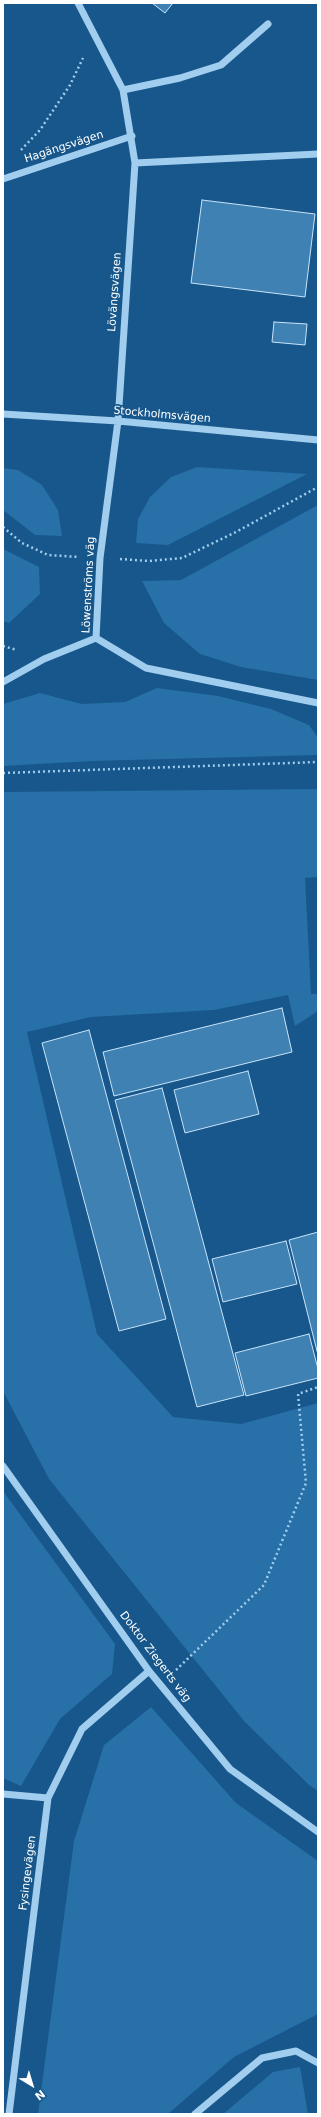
<!DOCTYPE html>
<meta charset="utf-8">
<style>
body{margin:0}
#map{position:relative;width:321px;height:2117px;overflow:hidden;background:#17578b;font-family:"DejaVu Sans",sans-serif}
canvas{display:block}
.frame{position:absolute;inset:0;border:4px solid #fff;pointer-events:none}
.north{position:absolute;left:12px;top:2065px;width:40px;height:40px;-webkit-text-stroke:3px #17578b;paint-order:stroke;rotate:142deg;font-size:11px;font-weight:700;line-height:16px;text-align:center;color:#fff}
.north::after{content:'';display:block;margin:auto;width:14px;height:18px;background:#fff;clip-path:polygon(50% 0,100% 100%,50% 72%,0 100%)}
</style>
<div id="map">
<canvas width="321" height="2117"></canvas>
<div class="frame"></div>
<div class="north">N</div>
</div>
<script>
const ctx = document.querySelector('canvas').getContext('2d');
ctx.lineJoin = 'round';
function fill(path, color) { ctx.fillStyle = color; ctx.fill(path, 'evenodd'); }
const shape = rows => new Path2D(rows.map(r => 'M' + r).join(''));
function stroke(path, color, width, dash) { ctx.strokeStyle = color; ctx.lineWidth = width; ctx.lineCap = dash ? 'butt' : 'round'; ctx.setLineDash(dash || []); ctx.stroke(path); }
function label(font, color, halo, rows, align = 'center') {
  ctx.font = font + ' "DejaVu Sans",sans-serif'; ctx.lineWidth = 3.5; ctx.setLineDash([]); ctx.textBaseline = 'middle'; ctx.strokeStyle = halo; ctx.fillStyle = color; for (const [text, x, y, turn = 0] of rows) {
    ctx.save(); ctx.translate(x, y); ctx.rotate((+turn || 0) * Math.PI / 180); ctx.textAlign = isNaN(turn) ? turn : align; if (halo) ctx.strokeText(text, 0, 0); ctx.fillText(text, 0, 0); ctx.restore();
  }
}
fill(shape([
 [197,467,307,474,168,545,136,543,138,519,150,497,171,477],
 [3,468,18,470,42,485,58,510,62,536,35,535,3,510],
 [318,505,318,680,241,667,200,654,164,623,142,581,181,580],
 [3,549,39,567,40,594,9,623,3,621],
 [157,688,218,696,271,709,309,725,318,738,318,755,92,761,3,766,3,704,40,693,82,704,125,702],
 [318,789,318,877,305,878,311,994,318,994,318,1011,295,1026,288,995,214,1010,91,1017,27,1032,97,1334,173,1417,241,1424,318,1403,318,1791,309,1785,244,1721,49,1479,3,1391,3,792],
 [3,1491,115,1644,112,1674,60,1719,21,1786,3,1778],
 [151,1707,236,1803,318,1861,318,2014,234,2057,168,2114,38,2114,74,1841,104,1745],
 [300,2067,308,2114,223,2114,273,2072]
]), '#2770a8');
const building = shape([
 [152,3,173,3,165,13,152,3],
 [202,200,315,214,305,297,191,283,202,200],
 [274,322,307,324,305,345,272,342,274,322],
 [282,1008,292,1052,114,1096,103,1052,282,1008],
 [89,1030,166,1319,119,1331,42,1043,89,1030],
 [248,1071,259,1114,185,1133,174,1090,248,1071],
 [162,1088,244,1395,197,1407,115,1100,162,1088],
 [318,1232,318,1355,289,1240,318,1232],
 [286,1241,297,1284,223,1302,212,1259,286,1241],
 [309,1334,318,1369,318,1378,246,1396,235,1353,309,1334]
]);
fill(building, '#4081b4');
stroke(building, '#c7e4fa', 1);
stroke(shape([
 [21,150,40,130,70,85,83,58],
 [3,527,22,543,48,555,79,557],
 [120,559,149,561,182,558,236,532,318,487],
 [3,646,17,650],
 [3,773,318,762],
 [176,1670,264,1585,306,1483,298,1394,318,1387]
]), '#a1cdee', 2.5, [2, 3]);
stroke(shape([
 [78,3,123,90,135,163,118,421,100,558,96,638,146,668,318,703],
 [123,90,180,78,221,65,268,24],
 [135,163,318,154],
 [3,179,132,136],
 [3,414,118,421,318,440],
 [3,682,44,659,96,638],
 [3,1466,149,1671,230,1769,318,1832],
 [3,1794,48,1798],
 [9,2114,48,1798,82,1729,149,1671],
 [195,2114,262,2058,296,2051,318,2063]
]), '#a1cdee', 7);
label('11px', '#fff', '#17578b', [
 ["Hagängsvägen",64,147,-18],
 ["Lövängsvägen",115,292,-86],
 ["Stockholmsvägen",162,415,5],
 ["Löwenströms väg",89,585,-87],
 ["Doktor Ziegerts väg",155,1657,53],
 ["Fysingevägen",28,1873,-83]
]);
</script>
